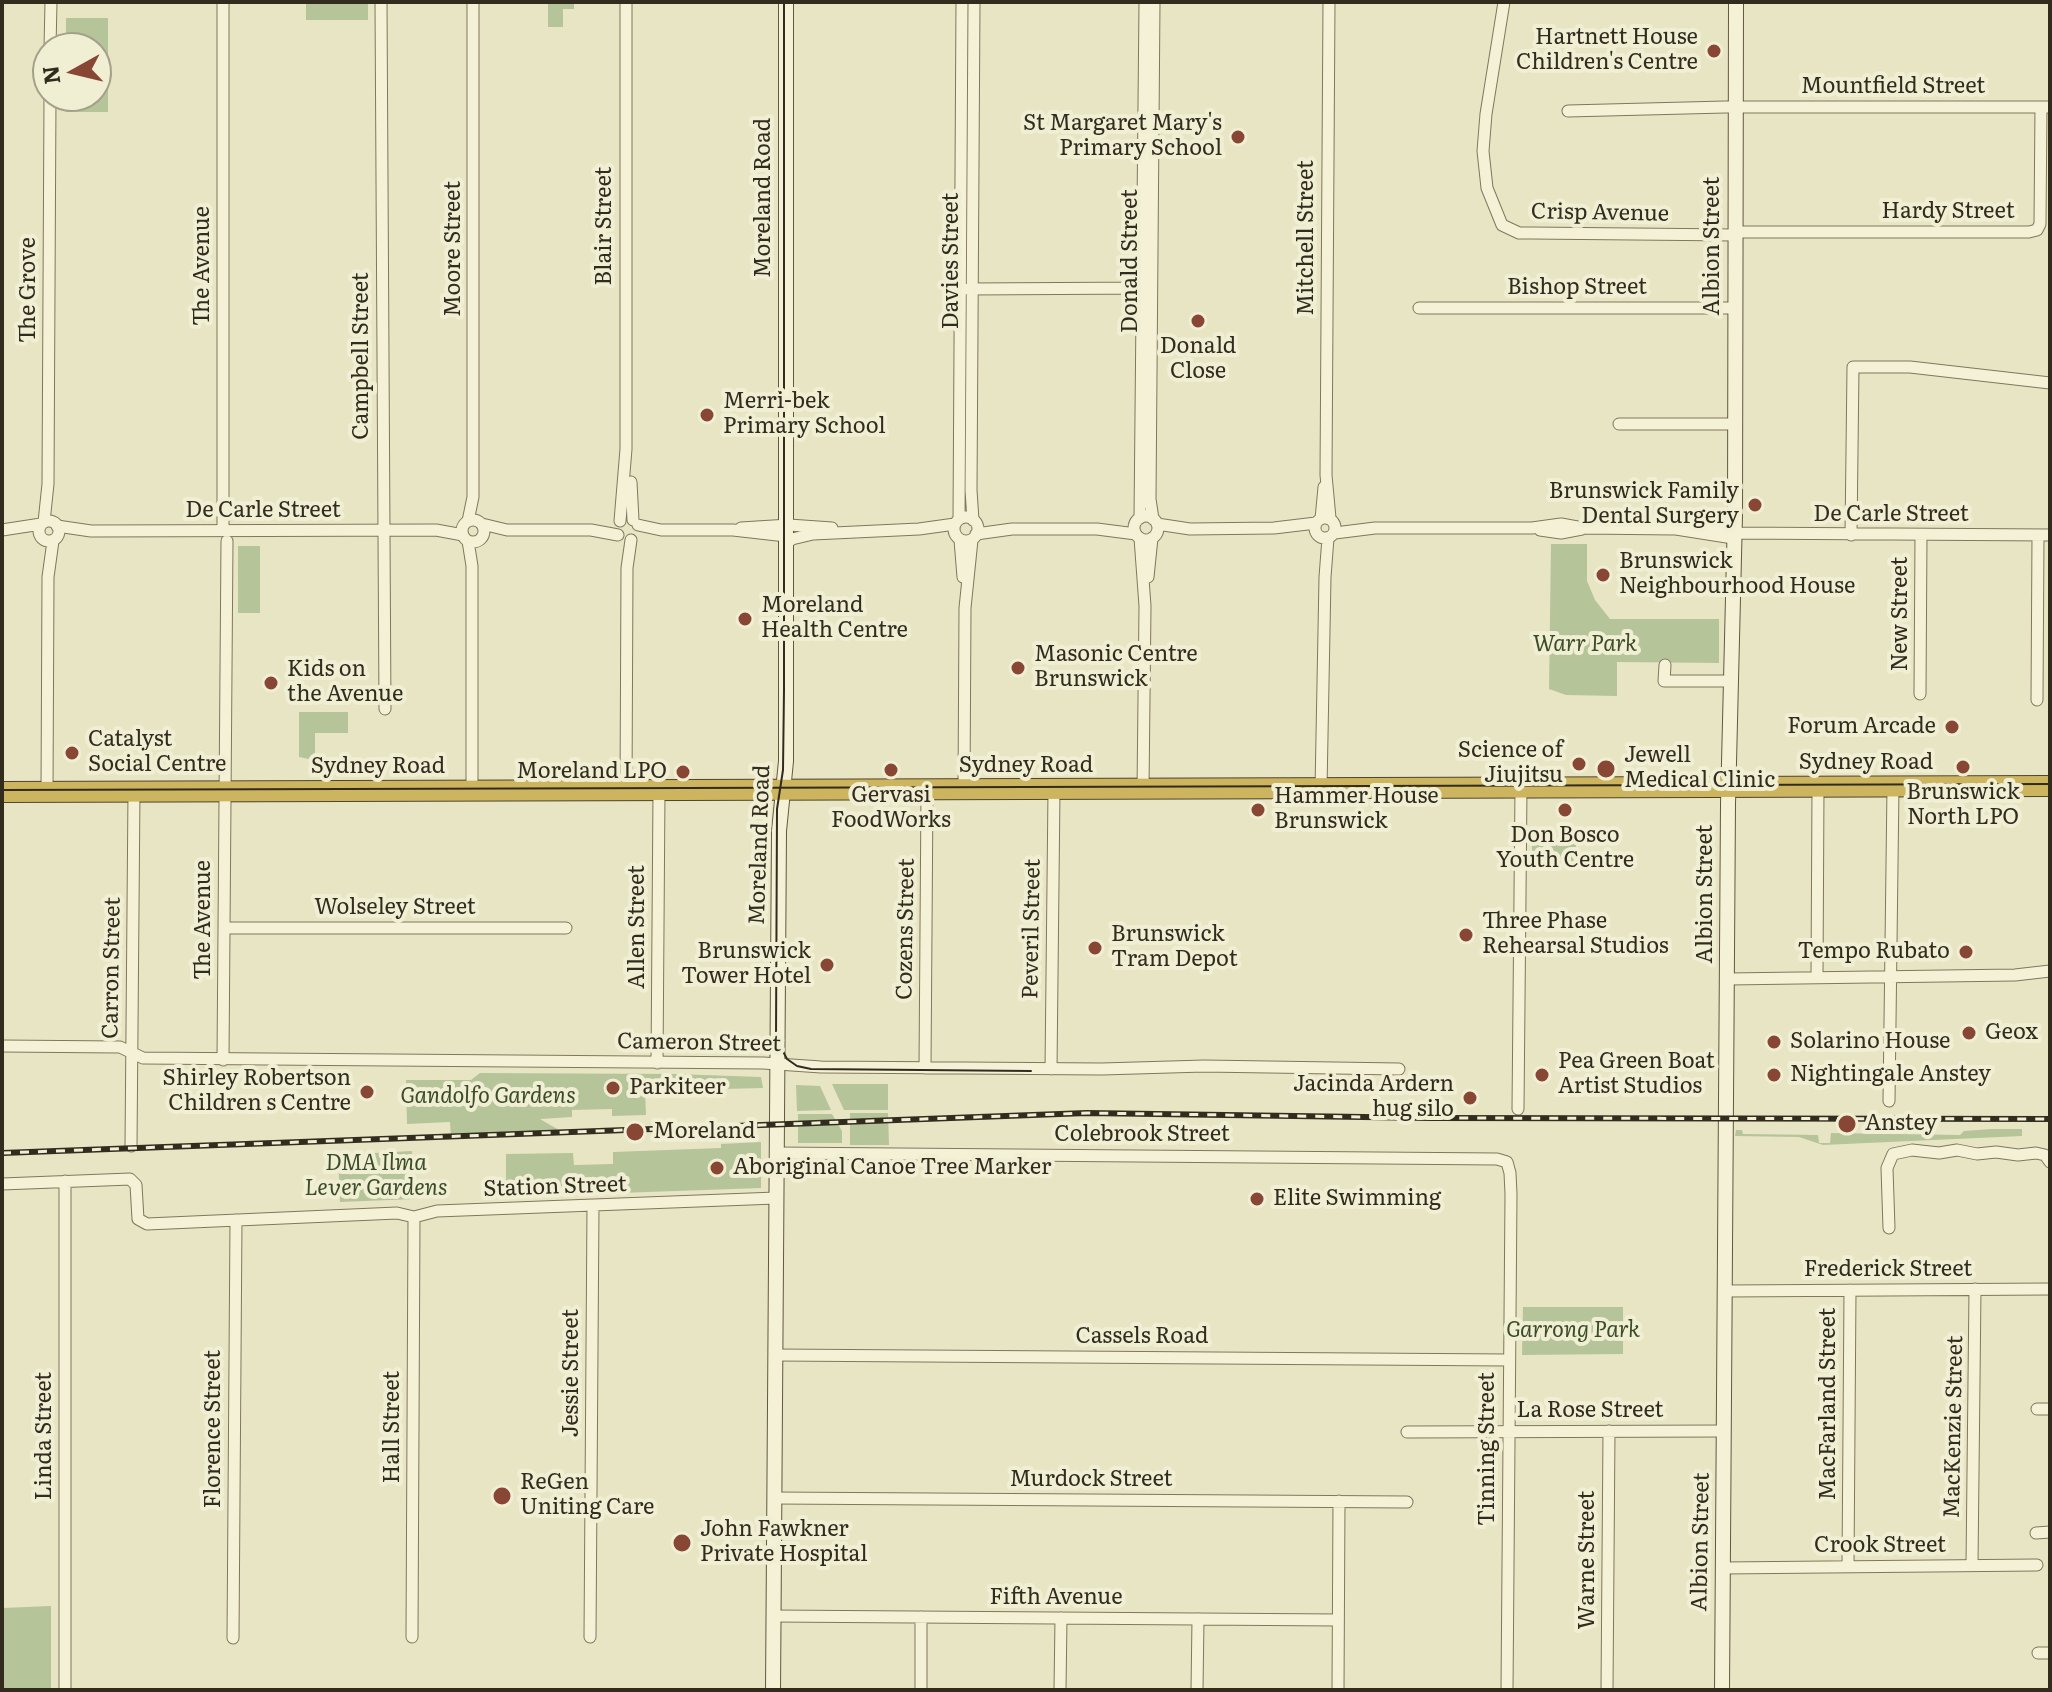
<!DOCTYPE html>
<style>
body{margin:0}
#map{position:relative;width:2052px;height:1692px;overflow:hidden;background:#e8e5c4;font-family:Literata,serif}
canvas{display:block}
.frame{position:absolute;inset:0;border:4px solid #322c1f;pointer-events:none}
.north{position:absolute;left:32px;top:32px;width:80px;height:80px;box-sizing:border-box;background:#f0eed3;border:2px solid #a4a08b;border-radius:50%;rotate:262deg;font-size:22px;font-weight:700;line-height:32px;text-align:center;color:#322c1f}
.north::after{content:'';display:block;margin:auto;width:28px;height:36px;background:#884634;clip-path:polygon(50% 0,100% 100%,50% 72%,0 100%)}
</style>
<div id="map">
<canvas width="2052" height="1692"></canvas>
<div class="frame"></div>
<div class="north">N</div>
</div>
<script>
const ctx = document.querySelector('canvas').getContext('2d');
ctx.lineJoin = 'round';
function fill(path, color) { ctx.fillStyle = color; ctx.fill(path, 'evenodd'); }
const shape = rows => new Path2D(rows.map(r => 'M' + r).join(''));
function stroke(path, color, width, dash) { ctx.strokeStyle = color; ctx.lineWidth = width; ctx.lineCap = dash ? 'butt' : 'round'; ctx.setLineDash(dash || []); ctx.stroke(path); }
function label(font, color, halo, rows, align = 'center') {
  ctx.font = font + ' Literata,serif'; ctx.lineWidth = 8; ctx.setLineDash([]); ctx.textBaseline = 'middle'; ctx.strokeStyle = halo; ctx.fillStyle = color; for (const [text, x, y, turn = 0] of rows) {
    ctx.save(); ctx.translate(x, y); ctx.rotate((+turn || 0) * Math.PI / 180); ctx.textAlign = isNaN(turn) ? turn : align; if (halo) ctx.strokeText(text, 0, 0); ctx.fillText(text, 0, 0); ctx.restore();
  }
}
fill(shape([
 [306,2,368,2,368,20,306,20],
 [548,2,574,3,574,9,563,9,563,27,548,27],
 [66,18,108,18,108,112,66,112,66,96,96,96,96,48,66,48],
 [1551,544,1587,544,1587,581,1595,600,1610,619,1719,619,1719,663,1617,662,1617,696,1566,695,1549,689],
 [238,546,260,546,260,613,238,613],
 [299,712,348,712,348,733,315,733,315,776,309,776,309,759,299,757],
 [1532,844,1576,844,1576,864,1532,864],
 [480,1073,675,1074,761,1077,763,1088,645,1091,646,1115,612,1116,612,1109,572,1110,572,1117,540,1119,564,1133,451,1137,450,1122,407,1124,406,1080,471,1080],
 [832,1084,888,1084,888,1110,844,1110],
 [796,1085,820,1086,831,1110,797,1111],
 [850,1113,888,1113,889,1145,850,1145],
 [798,1114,832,1114,842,1131,842,1143,798,1143],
 [1992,1129,2022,1129,2022,1136,1823,1145,1799,1137,1735,1136,1736,1130,1742,1130,1743,1134,1818,1135,1819,1143,1830,1143,1831,1133,1960,1135,1964,1131],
 [761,1142,761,1188,506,1197,506,1154,573,1153,574,1165,613,1164,613,1152,721,1148,721,1144],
 [412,1151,414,1199,340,1202,338,1155],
 [1523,1307,1623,1307,1623,1354,1522,1355],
 [51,1606,51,1690,2,1690,2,1608]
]), '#b6c49a');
const street = shape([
 [223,2,223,530],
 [381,2,385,709],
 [1329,2,1326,475,1330,518],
 [1504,2,1486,114,1483,151,1487,188,1502,225,1519,233,1531,233,1735,235],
 [50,48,51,2],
 [1568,111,1725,107,2050,107],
 [1735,232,2029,232,2037,230,2040,224,2041,107],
 [968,289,1150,288],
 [1419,308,1734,308],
 [1619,424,1734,424],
 [631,482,633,520],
 '1134 528a12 12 0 1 1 24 0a12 12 0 1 1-24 0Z',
 '954 529a12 12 0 1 1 24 0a12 12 0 1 1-24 0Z',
 '1315 528a10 10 0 1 1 20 0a10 10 0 1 1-20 0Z',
 [1140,518,1145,2],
 [959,519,962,2],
 [1153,519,1150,499,1154,2],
 [1321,519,1324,487],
 [973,520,971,490,974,2],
 '462 531a11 11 0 1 1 22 0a11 11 0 1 1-22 0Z',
 '39 531a10 10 0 1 1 20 0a10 10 0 1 1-20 0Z',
 [468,521,473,497,473,2],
 [620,521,626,449,626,2],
 [44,522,48,484,50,96],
 [482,524,507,530,591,530,618,535],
 [1157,524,1190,529,1274,528,1316,523],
 [638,525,661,530,733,530,786,536],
 [57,526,91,531,436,530,463,535],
 [1692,527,1709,525,1733,529],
 [741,528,789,525,832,528],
 [2,530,41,524],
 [1540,530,1561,533,1582,529],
 [1335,533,1375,528,1532,528,1561,524,1583,528,1676,529,1733,538],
 [1733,533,2050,535],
 [976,534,1012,529,1097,529,1136,534],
 [1851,535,1853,367,1910,367,2050,383],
 [1140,538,1145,606,1143,790],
 [960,540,963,577],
 [468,541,472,566,472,791],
 [786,544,792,539,813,534,919,529,955,524],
 [1148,577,1152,538],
 [1665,665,1664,681,1731,681],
 [1920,694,1921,535],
 [2037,700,2038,535],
 [1321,789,1325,577,1328,538],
 [964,790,965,608,972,540],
 [626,791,627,568,631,540],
 [47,792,48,577,53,541],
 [224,928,566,928],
 [1817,976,1818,788],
 [1728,979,2015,975,2050,971],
 [2,1046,120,1047,143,1058,763,1063,821,1067,1102,1069,1204,1066,1399,1069],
 [223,1060,227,541],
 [657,1063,659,791],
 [925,1068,927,791],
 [1051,1069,1054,790],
 [1889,1101,1893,787],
 [1518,1109,1521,788],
 [131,1146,134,791],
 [777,1153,1497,1159,1507,1162,1510,1173,1511,1194,1507,1690],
 [65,1181,65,1690],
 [2,1184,130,1179,136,1185,138,1219,147,1224,397,1213,414,1217,437,1211,776,1198],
 [1889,1228,1887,1168,1893,1154,1912,1150,1939,1153,1957,1150,1977,1154,1996,1152,2018,1155,2036,1153,2045,1155,2050,1162],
 [1726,1291,2050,1289],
 [775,1355,1509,1360],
 [2037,1409,2050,1409],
 [1407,1432,1724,1431],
 [774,1498,1407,1502],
 [2036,1533,2050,1532],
 [1972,1565,1975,1289],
 [1848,1566,1850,1290],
 [1723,1568,2037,1565],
 [773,1616,1338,1620],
 [412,1637,414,1217],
 [590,1637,593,1206],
 [233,1638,236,1220],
 [2038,1653,2050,1653],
 [921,1690,921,1617],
 [1060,1690,1061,1618],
 [1197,1690,1198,1619],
 [1338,1690,1339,1501],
 [1607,1690,1609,1431]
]);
const secondary = shape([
 [773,1690,779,831,786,761,786,2],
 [1722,1690,1728,804,1735,515,1736,2]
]);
const highway = shape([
 [2,792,2050,786]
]);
stroke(street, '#80775d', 13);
stroke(secondary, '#625840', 16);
stroke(highway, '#4e4531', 22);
stroke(street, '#f4f1d6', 11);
stroke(secondary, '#f4f1d6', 14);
stroke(highway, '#cdb45f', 20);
stroke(shape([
 [784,2,784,690,783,770,777,809,776,1038,787,1059,797,1066,811,1069,1031,1071],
 [2,790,2050,784]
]), '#322c1f', 2);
const rail = shape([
 [2,1153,1087,1113,1432,1118,2050,1119]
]);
stroke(rail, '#322c1f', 6);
stroke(rail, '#f0eed3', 3, [9]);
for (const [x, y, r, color] of [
 [1714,51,8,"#884634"],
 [1238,137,8,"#884634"],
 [1198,321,8,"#884634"],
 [707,415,8,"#884634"],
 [1755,505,8,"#884634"],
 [1603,575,8,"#884634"],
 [745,619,8,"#884634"],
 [1018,668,8,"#884634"],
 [271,683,8,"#884634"],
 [1952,727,8,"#884634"],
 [72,753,8,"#884634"],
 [1579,764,8,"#884634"],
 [1963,767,8,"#884634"],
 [1606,769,10,"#884634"],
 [891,770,8,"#884634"],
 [683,772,8,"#884634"],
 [1258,810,8,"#884634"],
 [1565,810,8,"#884634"],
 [1466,935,8,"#884634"],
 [1095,948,8,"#884634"],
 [1966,952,8,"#884634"],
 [827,965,8,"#884634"],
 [1969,1033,8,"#884634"],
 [1774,1042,8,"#884634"],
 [1542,1075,8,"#884634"],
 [1774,1075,8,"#884634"],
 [613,1088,8,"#884634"],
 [367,1092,8,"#884634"],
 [1470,1098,8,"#884634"],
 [1847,1124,10,"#884634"],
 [635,1132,10,"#884634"],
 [717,1168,8,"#884634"],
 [1257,1199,8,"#884634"],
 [502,1496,10,"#884634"],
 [682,1543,10,"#884634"]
]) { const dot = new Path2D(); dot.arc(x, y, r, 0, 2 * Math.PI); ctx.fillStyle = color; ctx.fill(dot); stroke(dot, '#f0eed3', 3); }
label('22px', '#322c1f', '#f0eed3', [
 ["Hartnett House",1698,38,"right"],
 ["Children's Centre",1698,63,"right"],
 ["St Margaret Mary's",1222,124,"right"],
 ["Primary School",1222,149,"right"],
 ["Donald",1198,347,"center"],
 ["Close",1198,372,"center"],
 ["Merri-bek",723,402],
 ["Primary School",723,427],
 ["Brunswick Family",1739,492,"right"],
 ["Dental Surgery",1739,517,"right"],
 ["Brunswick",1619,562],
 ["Neighbourhood House",1619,587],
 ["Moreland",761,606],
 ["Health Centre",761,631],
 ["Masonic Centre",1034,655],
 ["Brunswick",1034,680],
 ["Kids on",287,670],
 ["the Avenue",287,695],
 ["Forum Arcade",1936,727,"right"],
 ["Catalyst",88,740],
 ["Social Centre",88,765],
 ["Science of",1563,751,"right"],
 ["Jiujitsu",1563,776,"right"],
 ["Jewell",1624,756],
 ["Medical Clinic",1624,781],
 ["Moreland LPO",667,772,"right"],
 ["Brunswick",1963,793,"center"],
 ["North LPO",1963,818,"center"],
 ["Gervasi",891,796,"center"],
 ["FoodWorks",891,821,"center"],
 ["Hammer House",1274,797],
 ["Brunswick",1274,822],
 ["Don Bosco",1565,836,"center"],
 ["Youth Centre",1565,861,"center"],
 ["Three Phase",1482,922],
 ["Rehearsal Studios",1482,947],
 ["Brunswick",1111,935],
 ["Tram Depot",1111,960],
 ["Brunswick",811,952,"right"],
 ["Tower Hotel",811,977,"right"],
 ["Tempo Rubato",1950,952,"right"],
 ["Geox",1985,1033],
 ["Solarino House",1790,1042],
 ["Pea Green Boat",1558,1062],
 ["Artist Studios",1558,1087],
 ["Nightingale Anstey",1790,1075],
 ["Shirley Robertson",351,1079,"right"],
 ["Children s Centre",351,1104,"right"],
 ["Jacinda Ardern",1454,1085,"right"],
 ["hug silo",1454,1110,"right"],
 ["Parkiteer",629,1088],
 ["Anstey",1865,1124],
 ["Moreland",653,1132],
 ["Aboriginal Canoe Tree Marker",733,1168],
 ["Elite Swimming",1273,1199],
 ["ReGen",520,1483],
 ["Uniting Care",520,1508],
 ["John Fawkner",700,1530],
 ["Private Hospital",700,1555]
], 'left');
label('22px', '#322c1f', '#f0eed3', [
 ["Mountfield Street",1893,87],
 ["Moreland Road",764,198,-90],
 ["Hardy Street",1948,212],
 ["Crisp Avenue",1600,213,1],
 ["Blair Street",605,226,-90],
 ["Mitchell Street",1307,238,-90],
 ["Albion Street",1713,246,-90],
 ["Moore Street",454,249,-90],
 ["Davies Street",952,261,-90],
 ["Donald Street",1131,261,-90],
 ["The Avenue",203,266,-90],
 ["Bishop Street",1577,288],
 ["The Grove",29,290,-90],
 ["Campbell Street",362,356,-90],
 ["De Carle Street",263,511],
 ["De Carle Street",1891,515],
 ["New Street",1901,614,-90],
 ["Sydney Road",1866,763],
 ["Sydney Road",1026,766],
 ["Sydney Road",378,767],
 ["Moreland Road",760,845,-88],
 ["Albion Street",1706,894,-90],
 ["Wolseley Street",395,908],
 ["The Avenue",204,920,-90],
 ["Allen Street",638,927,-90],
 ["Cozens Street",906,929,-89],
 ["Peveril Street",1032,929,-89],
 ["Carron Street",112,968,-89],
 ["Cameron Street",699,1043,1],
 ["Colebrook Street",1142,1135],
 ["Station Street",555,1187,-2],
 ["Frederick Street",1888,1270],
 ["Cassels Road",1142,1337],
 ["Jessie Street",572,1373,-90],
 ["MacFarland Street",1829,1404,-90],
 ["La Rose Street",1590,1411],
 ["Hall Street",393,1427,-90],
 ["MacKenzie Street",1954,1427,-89],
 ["Florence Street",214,1429,-90],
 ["Linda Street",45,1436,-90],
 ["Tinning Street",1488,1449,-90],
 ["Murdock Street",1091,1480],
 ["Albion Street",1701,1542,-89],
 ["Crook Street",1880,1546],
 ["Warne Street",1588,1560,-90],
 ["Fifth Avenue",1056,1598]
]);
label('italic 22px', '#3b4c28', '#f0eed3', [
 ["Warr Park",1585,645],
 ["Gandolfo Gardens",488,1097],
 ["DMA Ilma",376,1164],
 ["Lever Gardens",376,1189],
 ["Garrong Park",1573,1331]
]);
</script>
